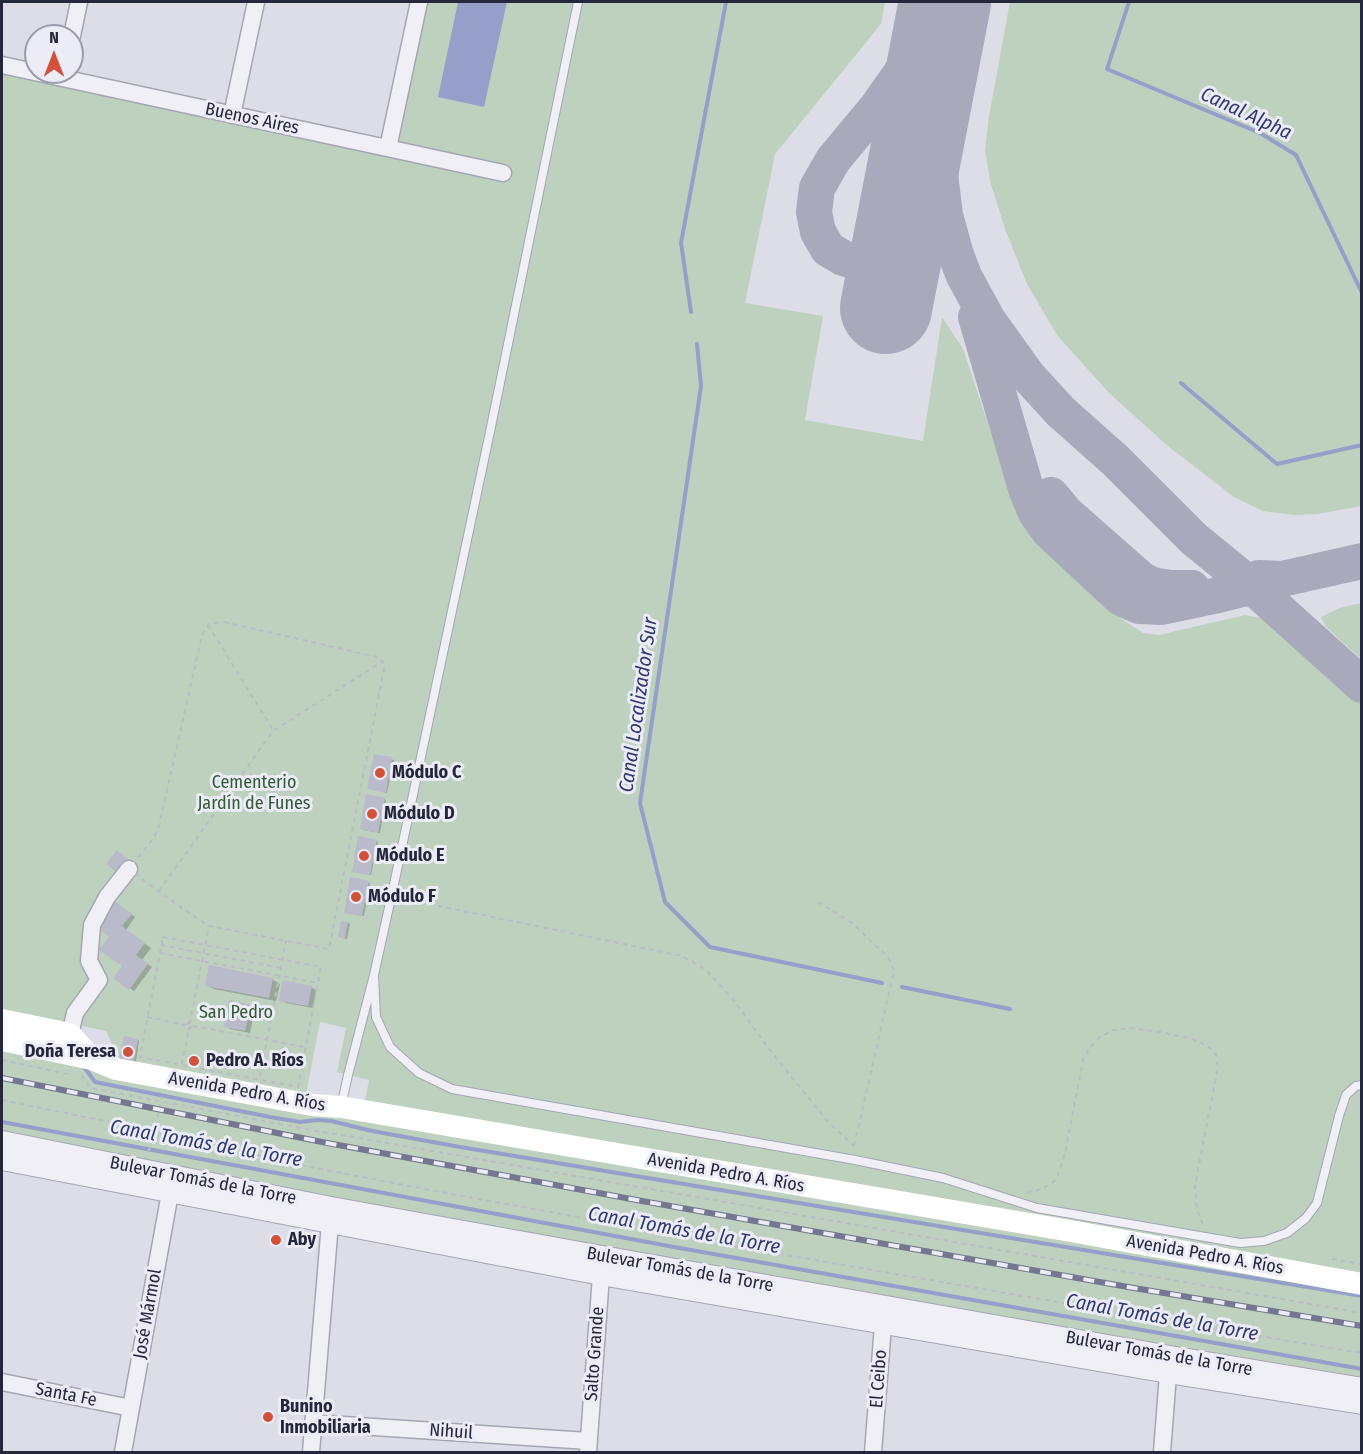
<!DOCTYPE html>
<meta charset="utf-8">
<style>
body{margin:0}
#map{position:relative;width:1363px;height:1454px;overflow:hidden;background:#dcdde7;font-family:"Fira Sans Condensed",sans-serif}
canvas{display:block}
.frame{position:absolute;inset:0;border:3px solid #25273d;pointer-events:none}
.north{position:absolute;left:24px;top:24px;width:60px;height:60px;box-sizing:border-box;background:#ebecf5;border:2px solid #9c9dab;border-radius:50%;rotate:0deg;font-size:16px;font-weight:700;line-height:24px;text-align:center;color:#25273d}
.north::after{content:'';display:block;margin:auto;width:21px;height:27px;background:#d2513b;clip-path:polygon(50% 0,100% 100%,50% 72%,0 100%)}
</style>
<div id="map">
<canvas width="1363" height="1454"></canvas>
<div class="frame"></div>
<div class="north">N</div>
</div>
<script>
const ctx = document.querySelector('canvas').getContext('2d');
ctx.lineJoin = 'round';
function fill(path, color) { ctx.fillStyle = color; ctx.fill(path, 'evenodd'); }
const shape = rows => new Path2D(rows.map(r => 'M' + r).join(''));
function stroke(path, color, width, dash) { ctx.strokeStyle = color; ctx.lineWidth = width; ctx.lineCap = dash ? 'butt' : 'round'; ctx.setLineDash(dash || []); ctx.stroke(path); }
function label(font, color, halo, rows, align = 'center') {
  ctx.font = font + ' "Fira Sans Condensed",sans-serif'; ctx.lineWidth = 6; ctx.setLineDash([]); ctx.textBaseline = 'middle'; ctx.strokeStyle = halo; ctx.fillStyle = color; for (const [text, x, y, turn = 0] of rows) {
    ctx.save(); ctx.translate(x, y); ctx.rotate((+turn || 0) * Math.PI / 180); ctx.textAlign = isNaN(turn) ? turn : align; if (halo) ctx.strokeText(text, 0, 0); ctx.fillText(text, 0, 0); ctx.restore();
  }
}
fill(shape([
 [419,2,885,2,881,24,775,154,745,303,823,316,805,420,923,441,942,317,963,349,1017,510,1028,531,1116,615,1143,633,1159,635,1245,615,1261,618,1274,625,1289,637,1361,703,1361,1275,365,1101,369,1080,337,1072,346,1028,320,1022,306,1094,119,1059,106,1031,64,1022,92,1059,1361,1284,1361,1388,2,1141,2,65,388,148],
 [1010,2,1361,2,1361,506,1318,514,1294,515,1263,511,1234,497,1169,447,1109,393,1057,335,1027,284,1005,229,990,181,985,150,989,116],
 [1361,603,1362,603,1361,659,1326,627,1321,617,1340,608]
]), '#bdd1be');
fill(shape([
 [458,2,507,2,484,107,438,97]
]), '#959fc9');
fill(shape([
 [375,756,394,760,387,793,371,789],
 [384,799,386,800,380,833,363,830],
 [376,841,378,842,371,875,355,872],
 [368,882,370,883,364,916,347,913],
 [119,905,135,917,126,930,151,948,142,960,152,967,134,991,130,988,128,971,111,936],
 [348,923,350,924,347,939,342,938],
 [272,979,280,984,276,1001,214,989,207,985],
 [311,987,316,990,313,1008,286,1003,281,1000],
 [250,1006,255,1009,250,1033,230,1029,226,1026],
 [138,1040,139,1041,136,1062,123,1059]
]), '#0003');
stroke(shape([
 [1129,2,1107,69,1260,133,1296,155,1362,293],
 [691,312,681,243,726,2],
 [697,344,701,386,640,803,665,902,710,947,882,983],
 [1181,383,1277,464,1362,445],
 [902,987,1010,1009],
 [84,1067,95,1082,270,1117,300,1122,317,1120,331,1121,372,1131,460,1147,1362,1296],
 [2,1122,674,1247,1362,1369]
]), '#959fc9', 4);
stroke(shape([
 [933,67,937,120,939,166,945,215,956,255,964,276,988,320,1028,376,1061,412,1115,460,1194,539,1253,587,1362,685],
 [898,249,883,259,860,263,843,258,828,249,818,232,814,212,817,188,833,160,877,107,932,29,943,2],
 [976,317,1027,492,1036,513,1049,531,1121,598,1139,606,1162,607,1214,596,1282,579],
 [1051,495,1066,513,1141,579,1152,585,1170,588,1192,588],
 [1259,578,1282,579,1362,561]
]), '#a8aabc', 36);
stroke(shape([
 [886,308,945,2]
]), '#a8aabc', 92);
fill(shape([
 [374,754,392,757,386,793,367,789],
 [366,794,385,798,378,833,360,829],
 [358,836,377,840,370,875,352,872],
 [117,850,129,860,118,874,106,864],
 [350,877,369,881,362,916,344,913],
 [114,901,132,914,122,926,145,943,136,955,148,964,129,990,113,978,122,966,99,950,109,937,95,926],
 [341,921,348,922,345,939,338,937],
 [209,965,273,978,269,998,205,986],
 [283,980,312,986,308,1006,279,1001],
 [229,1000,251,1005,245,1031,224,1027],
 [124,1036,138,1039,134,1062,119,1059]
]), '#b9baca');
const service = shape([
 [374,975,376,1017,390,1047,419,1073,452,1089,855,1160,943,1178,1037,1208,1240,1243,1264,1241,1287,1233,1306,1218,1317,1203,1339,1116,1346,1095,1356,1086,1362,1085],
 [341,1107,348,1075,374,975,393,889,491,427,578,2]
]);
const minor = shape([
 [72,36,79,2],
 [2,65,503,173],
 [232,115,256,2],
 [388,148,419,2],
 [68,1044,75,1013,99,980,89,961,92,925,107,897,129,869],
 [2,1382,131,1408],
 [313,1423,588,1441],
 [123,1452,172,1182],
 [311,1452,331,1211],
 [588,1452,602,1262],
 [873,1452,884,1313],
 [1162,1452,1169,1361]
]);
const tertiary = shape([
 [2,1141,331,1207,602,1256,1170,1356,1362,1388],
 [2,1160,601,1275,1168,1373,1362,1404]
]);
stroke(service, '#a5a6b4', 10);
stroke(minor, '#a5a6b4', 19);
stroke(tertiary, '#a5a6b4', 22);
stroke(shape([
 [224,622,377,657,383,661,384,669,329,949,209,926,159,892,129,869,152,840,158,830,202,635,208,625,214,623,224,622],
 [208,625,273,730],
 [159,891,273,731,383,661],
 [404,893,439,906,682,956,705,969,732,998,766,1045,827,1121,854,1146,854,1148],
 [818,902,852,923,888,957,894,971,854,1146],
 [163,937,321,967,298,1087,140,1057,163,937],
 [161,945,281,968],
 [160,953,318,983],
 [147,1017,186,1025],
 [190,1022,186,1025,189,1029,193,1026,190,1022,209,926],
 [193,1026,305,1047],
 [2,1060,72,1075],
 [182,1064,189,1029],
 [224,1069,227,1058],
 [81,1076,83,1077,91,1088,289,1126,1362,1313],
 [260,1076,286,941],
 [2,1100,154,1131,305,1166,441,1192,740,1247,1167,1321,1362,1353],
 [148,1152,151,1145,162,1097],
 [1027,1193,1042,1189,1056,1180,1065,1153,1083,1060,1090,1047,1101,1036,1114,1030,1129,1028,1161,1032,1193,1039,1209,1047,1216,1055,1218,1067,1195,1185,1197,1209,1203,1226],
 [1332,1259,1362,1264]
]), '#babbc5', 2, [4.5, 4.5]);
stroke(service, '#efeff5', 8);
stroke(minor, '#efeff5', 16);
stroke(tertiary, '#efeff5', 20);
stroke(shape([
 [2,1020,70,1034,92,1059],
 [2,1040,92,1059,116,1069,312,1105,341,1107,1065,1230,1362,1284]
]), '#fff', 22);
const rail = shape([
 [2,1078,322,1142,642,1201,1128,1287,1362,1326]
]);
stroke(rail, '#757791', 6);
stroke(rail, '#ebecf5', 4, [11]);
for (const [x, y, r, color] of [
 [380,773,6,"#d2513b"],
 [372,814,6,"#d2513b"],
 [364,856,6,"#d2513b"],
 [356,897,6,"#d2513b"],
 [128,1052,6,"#d2513b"],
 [194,1061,6,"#d2513b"],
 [276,1240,6,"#d2513b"],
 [268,1417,6,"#d2513b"]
]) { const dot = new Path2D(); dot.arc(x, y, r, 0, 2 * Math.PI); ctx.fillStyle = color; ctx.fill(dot); stroke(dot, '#ebecf5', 2); }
label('18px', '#25273d', '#ebecf5', [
 ["Buenos Aires",252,119,12],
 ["Avenida Pedro A. Ríos",247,1092,10],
 ["Avenida Pedro A. Ríos",726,1173,10],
 ["Bulevar Tomás de la Torre",203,1181,11],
 ["Avenida Pedro A. Ríos",1205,1255,10],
 ["Bulevar Tomás de la Torre",680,1270,10],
 ["José Mármol",148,1314,-80],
 ["Salto Grande",595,1354,-86],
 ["Bulevar Tomás de la Torre",1159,1354,10],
 ["El Ceibo",879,1379,-86],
 ["Santa Fe",66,1395,11],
 ["Nihuil",451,1432,4]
]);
label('bold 18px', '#25273d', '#ebecf5', [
 ["Módulo C",392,773],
 ["Módulo D",384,814],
 ["Módulo E",376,856],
 ["Módulo F",368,897],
 ["Doña Teresa",116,1052,"right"],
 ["Pedro A. Ríos",206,1061],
 ["Aby",288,1240],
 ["Bunino",280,1407],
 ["Inmobiliaria",280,1428]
], 'left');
label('18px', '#325a37', '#ebecf5', [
 ["Cementerio",254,783],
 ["Jardín de Funes",254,804],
 ["San Pedro",236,1013]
]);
label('italic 20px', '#2f3972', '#ebecf5', [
 ["Canal Alpha",1246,114,25],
 ["Canal Localizador Sur",639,705,-82],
 ["Canal Tomás de la Torre",206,1144,10],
 ["Canal Tomás de la Torre",684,1231,10],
 ["Canal Tomás de la Torre",1162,1318,10]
]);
</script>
